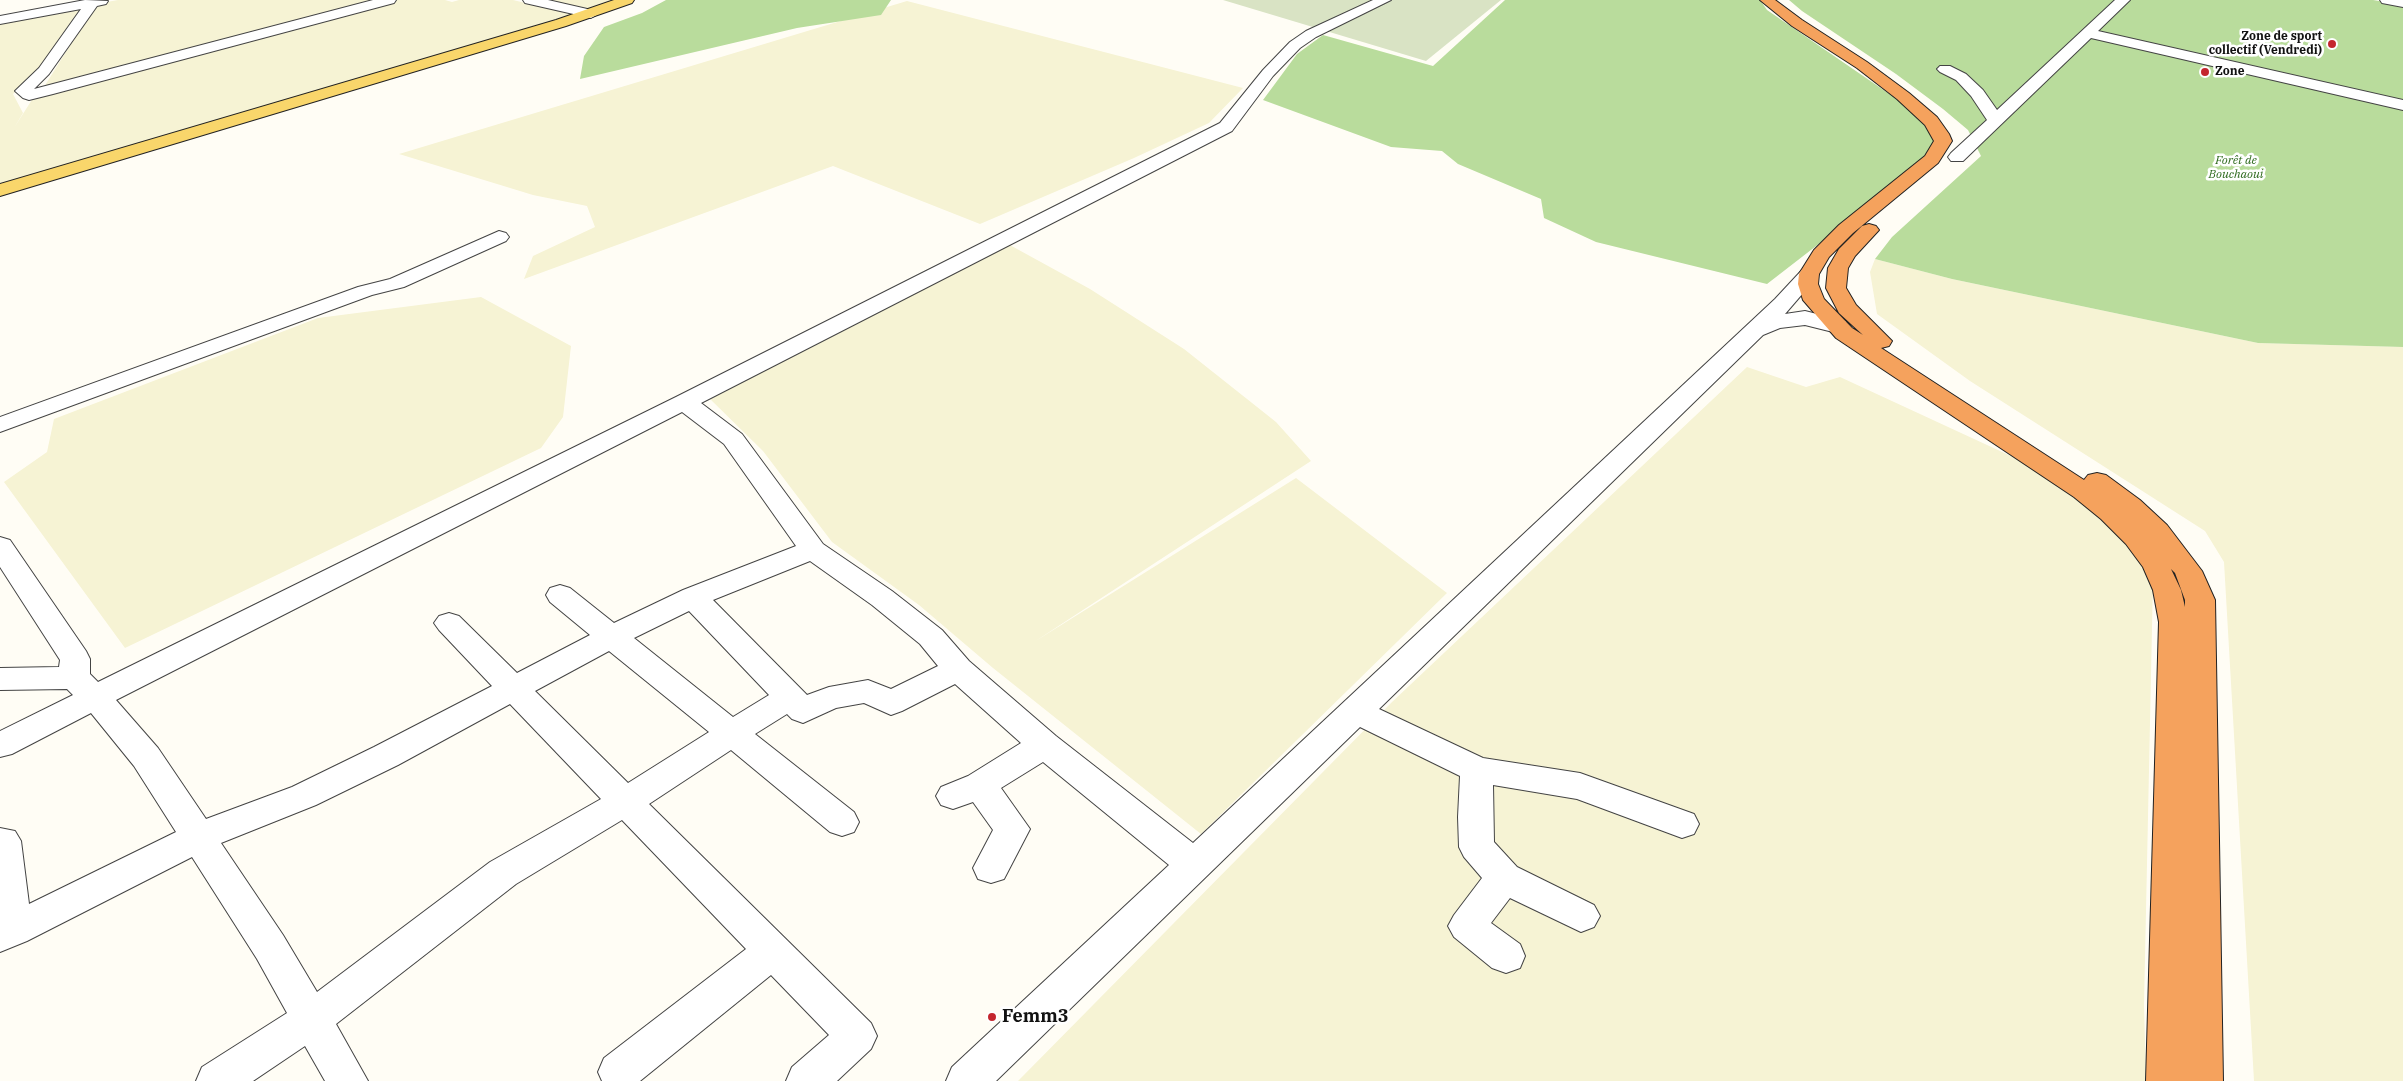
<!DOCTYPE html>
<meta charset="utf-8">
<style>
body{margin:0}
canvas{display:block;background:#fffdf5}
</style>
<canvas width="2403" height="1081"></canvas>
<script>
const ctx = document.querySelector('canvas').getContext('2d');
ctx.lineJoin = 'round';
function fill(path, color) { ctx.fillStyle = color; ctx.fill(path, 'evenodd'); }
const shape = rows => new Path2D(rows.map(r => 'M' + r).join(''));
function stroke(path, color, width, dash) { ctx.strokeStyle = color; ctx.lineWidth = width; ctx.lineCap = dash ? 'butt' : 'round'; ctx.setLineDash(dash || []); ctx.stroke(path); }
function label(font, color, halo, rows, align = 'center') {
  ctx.font = font + ' "IBM Plex Serif",serif'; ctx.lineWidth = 5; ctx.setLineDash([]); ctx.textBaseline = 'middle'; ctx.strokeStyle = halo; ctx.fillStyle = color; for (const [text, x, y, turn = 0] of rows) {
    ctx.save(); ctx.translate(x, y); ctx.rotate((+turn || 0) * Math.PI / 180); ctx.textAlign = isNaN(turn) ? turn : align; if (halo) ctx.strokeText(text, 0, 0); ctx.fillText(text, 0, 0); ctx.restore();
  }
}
fill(shape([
 [118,0,382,0,44,87,92,10,55,56,13,94,23,113,14,128,35,95,392,0,445,0,452,2,459,0,513,0,575,15,0,184,0,21],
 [534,0,620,0,579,12],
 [907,1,1243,88,1209,123,1134,158,980,224,833,166,524,279,533,256,595,227,587,206,533,195,399,154],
 [1008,244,1090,289,1184,349,1276,422,1311,461,1034,642,1296,478,1447,593,1201,834,993,668,919,605,832,542,763,451,710,399],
 [1875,259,1952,279,2258,343,2403,347,2403,1081,2254,1081,2224,562,2205,531,1970,381,1877,314,1870,272],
 [481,297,571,346,563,417,541,448,125,648,4,482,47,452,54,419,318,318],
 [1747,367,1806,387,1840,377,2026,463,2077,496,2127,542,2153,581,2144,1005,2146,1081,1018,1081,1392,702]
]), '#f6f3d4');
fill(shape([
 [666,0,891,0,881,15,797,28,580,79,584,56,604,27,642,13],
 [1505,0,1760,0,1767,10,1920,115,1937,131,1933,148,1913,171,1767,284,1596,242,1544,218,1541,199,1458,164,1442,151,1391,147,1263,100,1297,54,1323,35,1433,66],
 [1789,0,2373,0,2403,5,2403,347,2258,343,1952,279,1875,259,1892,237,1981,156,1968,130,1943,109,1896,74,1802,11]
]), '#b9dc9c');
fill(shape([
 [1223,0,1501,0,1426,61]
]), '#d9e3c4');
const minor = shape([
 [85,0,108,1,106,4,97,6,49,74,34,89,373,0,396,0,394,3,53,94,29,100,23,98,15,91,39,68,81,9,0,24,0,16,85,0],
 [523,0,548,0,596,11,598,14,591,18,525,3,523,0],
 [1373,0,1391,0,1316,37,1300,48,1273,76,1232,131,701,403,742,434,823,544,892,591,942,630,969,661,1056,736,1193,843,1775,299,1802,270,1809,268,1816,270,1819,274,1816,278,1785,314,1805,311,1845,321,1848,326,1845,331,1837,333,1805,325,1780,328,1763,335,1379,709,1483,758,1580,773,1694,814,1699,824,1694,834,1682,838,1577,799,1493,785,1494,842,1517,867,1594,905,1600,916,1594,927,1581,932,1510,898,1491,923,1520,944,1525,956,1520,968,1506,973,1492,968,1454,937,1448,926,1454,915,1482,878,1464,857,1459,847,1458,817,1460,776,1360,727,996,1081,946,1081,952,1067,1169,865,1043,762,1001,788,1030,829,1004,879,991,883,978,879,973,868,993,830,973,802,953,809,941,805,936,796,941,787,968,776,1021,743,955,684,902,711,891,715,864,703,836,708,803,723,792,719,787,714,755,734,854,812,859,822,854,832,842,836,830,832,731,750,649,804,871,1023,877,1036,871,1049,837,1081,786,1081,792,1067,829,1035,771,975,640,1081,602,1081,598,1072,604,1058,746,949,622,820,516,884,336,1024,368,1081,325,1081,305,1046,253,1081,196,1081,202,1067,287,1013,257,959,192,857,27,941,0,952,0,828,15,831,21,841,29,904,176,832,134,766,91,713,12,754,0,757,0,731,73,695,67,689,0,690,0,668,59,667,60,660,0,567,0,537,10,540,86,651,90,659,90,674,98,682,676,397,1220,123,1263,70,1290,42,1306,31,1373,0],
 [682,412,724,444,796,546,683,590,614,623,570,588,560,585,550,588,546,595,550,602,590,635,517,673,459,616,449,613,439,616,434,623,439,630,492,686,374,747,292,787,206,819,158,748,116,700,682,412],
 [810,561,872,605,920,644,938,666,891,689,868,680,829,687,807,695,713,600,810,561],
 [689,611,769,695,733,717,634,638,689,611],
 [609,651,709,732,628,783,535,691,609,651],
 [510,704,601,799,490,862,317,992,283,935,221,843,316,805,398,765,510,704],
 [2115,0,2130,0,2098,31,2403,100,2403,110,2091,38,1963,161,1951,161,1948,157,1951,153,1987,120,1971,96,1956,80,1940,72,1937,69,1940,66,1950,66,1966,74,1983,90,1997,110,2115,0],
 [2380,0,2403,0,2403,7,2382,3,2380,0],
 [499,231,506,233,509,237,506,241,404,287,372,295,0,432,0,417,358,287,390,279,499,231]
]);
const major = shape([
 [614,0,634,0,632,3,566,26,0,196,0,184,556,20,614,0]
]);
const highway = shape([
 [1760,0,1775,0,1802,20,1867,62,1909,93,1937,117,1949,134,1952,141,1938,163,1853,233,1829,257,1819,274,1818,284,1824,299,1852,328,1863,335,1839,313,1826,288,1828,268,1839,249,1862,226,1869,224,1876,226,1879,230,1855,256,1848,268,1846,288,1856,305,1892,341,1889,346,1881,348,2084,480,2088,475,2097,473,2106,475,2140,500,2167,525,2202,571,2215,600,2223,1081,2146,1081,2159,622,2153,590,2143,567,2126,544,2101,519,2074,497,1836,338,1803,300,1798,284,1799,274,1814,250,1839,225,1925,156,1934,141,1925,125,1897,99,1857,68,1792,26,1760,0],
 [2171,569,2175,573,2185,600,2185,607,2181,590,2171,569]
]);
stroke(minor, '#444', 2);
stroke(major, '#222', 2);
stroke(highway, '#222', 2);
fill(minor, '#fff');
fill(major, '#f9d66b');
fill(highway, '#f5a25d');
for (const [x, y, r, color] of [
 [2332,44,5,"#c4262e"],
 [2205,72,5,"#c4262e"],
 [992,1017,5,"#c4262e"]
]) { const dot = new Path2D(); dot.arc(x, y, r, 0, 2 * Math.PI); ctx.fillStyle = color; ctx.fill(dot); stroke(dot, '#fff', 2); }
label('bold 12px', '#111', '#fff', [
 ["Zone de sport",2322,37],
 ["collectif (Vendredi)",2322,51],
 ["Zone",2215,72,"left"]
], 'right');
label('italic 12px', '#2f6b1f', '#fff', [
 ["Forêt de",2236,161],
 ["Bouchaoui",2236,175]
]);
label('bold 18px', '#111', '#fff', [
 ["Femm3",1002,1017]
], 'left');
</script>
